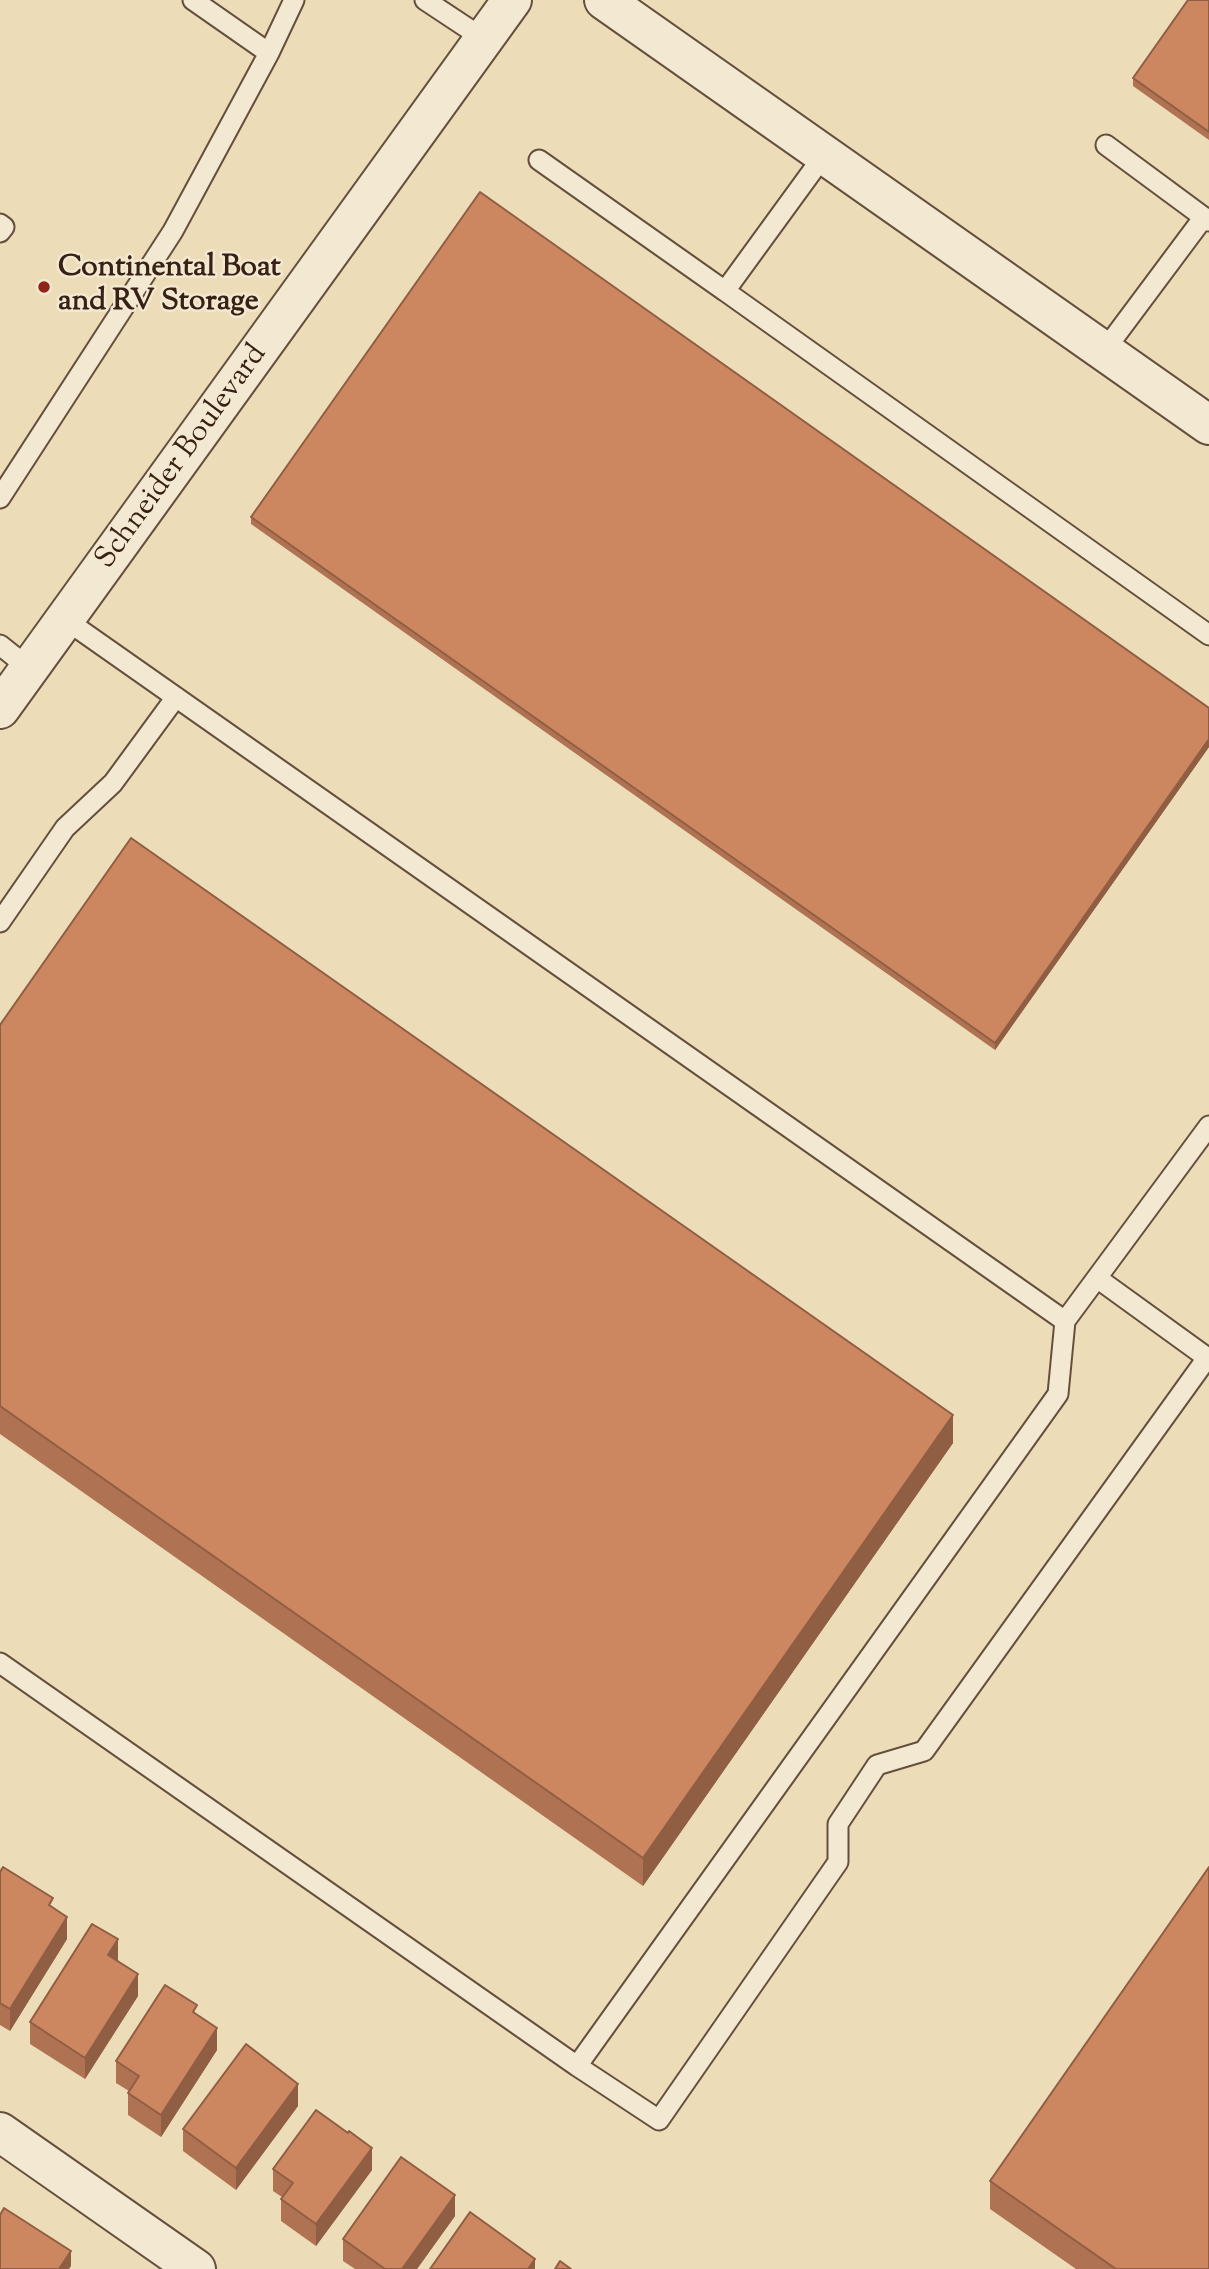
<!DOCTYPE html>
<style>
body{margin:0}
canvas{display:block;background:#ecdcb8}
</style>
<canvas width="1209" height="2269"></canvas>
<script>
const ctx = document.querySelector('canvas').getContext('2d');
ctx.lineJoin = 'round';
const shape = rows => new Path2D(rows.map(r => 'M' + r).join(''));
function stroke(path, color, width, dash) { ctx.strokeStyle = color; ctx.lineWidth = width; ctx.lineCap = dash ? 'butt' : 'round'; ctx.setLineDash(dash || []); ctx.stroke(path); }
function fill(path, color) { ctx.fillStyle = color; ctx.fill(path, 'evenodd'); }
function label(font, color, halo, rows, align = 'center') {
  ctx.font = font + ' "Sorts Mill Goudy",serif'; ctx.lineWidth = 5; ctx.setLineDash([]); ctx.textBaseline = 'middle'; ctx.strokeStyle = halo; ctx.fillStyle = color; for (const [text, x, y, turn = 0] of rows) {
    ctx.save(); ctx.translate(x, y); ctx.rotate((+turn || 0) * Math.PI / 180); ctx.textAlign = isNaN(turn) ? turn : align; if (halo) ctx.strokeText(text, 0, 0); ctx.fillText(text, 0, 0); ctx.restore();
  }
}
const service = shape([
 [193,0,269,53],
 [425,0,484,39],
 [1106,145,1209,221],
 [824,155,725,291,1209,635],
 [539,160,725,291],
 [0,224,4,227,0,232],
 [1104,351,1204,217],
 [0,498,173,231,269,53,294,0],
 [66,620,1065,1321,1209,1126],
 [0,645,30,669],
 [0,922,65,828,113,783,176,697],
 [1097,1278,1209,1359],
 [0,1663,577,2066,1058,1394,1065,1321],
 [577,2066,659,2120,838,1862,838,1824,877,1765,924,1751,1207,1358]
]);
const minor = shape([
 [604,0,1209,425],
 [0,709,512,0],
 [0,2132,196,2269]
]);
stroke(service, '#644f3d', 23);
stroke(minor, '#644f3d', 42);
stroke(service, '#f3e8d1', 19);
stroke(minor, '#f3e8d1', 38);
fill(shape([
 [1209,0,1209,140,1133,86,1133,78],
 [251,517,1209,708,1209,747,995,1050,251,524],
 [0,1025,953,1443,643,1886,0,1434],
 [0,1872,53,1908,67,1939,10,2031,0,2025],
 [118,1960,138,1996,85,2079,30,2044,30,2022],
 [197,2015,217,2050,161,2137,128,2115,128,2093,129,2091,116,2083,116,2061],
 [298,2106,236,2190,183,2151,183,2129],
 [273,2169,372,2170,316,2246,281,2221,281,2199,282,2197,273,2191],
 [990,2181,1209,2269,1076,2269,990,2209],
 [455,2216,417,2269,355,2269,343,2261,343,2239]
]), '#af7353');
fill(shape([
 [1209,739,1209,747,995,1050,995,1043],
 [953,1415,953,1443,643,1886,643,1858],
 [67,1917,67,1939,10,2031,10,2009],
 [118,1939,118,1961,108,1955],
 [138,1974,138,1996,85,2079,85,2058],
 [217,2028,217,2050,161,2137,161,2115],
 [298,2084,298,2106,236,2190,236,2168],
 [372,2148,372,2170,316,2246,316,2224],
 [455,2195,455,2216,417,2269,402,2269],
 [71,2251,71,2266,69,2269,59,2269],
 [535,2259,535,2269,528,2269]
]), '#8f5e43');
const building = shape([
 [1188,0,1209,0,1209,132,1133,78,1188,0],
 [480,192,1209,708,1209,739,995,1043,251,517,480,192],
 [131,838,953,1415,643,1858,0,1406,0,1025,131,838],
 [3,1867,53,1898,49,1905,67,1917,10,2009,0,2003,0,1872,3,1867],
 [1209,1867,1209,2269,1116,2269,990,2181,1209,1867],
 [92,1924,118,1939,108,1955,138,1974,85,2058,30,2022,92,1924],
 [165,1985,197,2005,193,2012,217,2028,161,2115,128,2093,139,2076,116,2061,165,1985],
 [246,2044,298,2084,236,2168,183,2129,246,2044],
 [316,2110,348,2133,349,2131,372,2148,316,2224,281,2199,293,2183,273,2169,316,2110],
 [401,2157,455,2195,402,2269,385,2269,343,2239,401,2157],
 [4,2208,71,2251,59,2269,0,2269,0,2215,4,2208],
 [470,2212,535,2259,528,2269,430,2269,470,2212],
 [560,2261,571,2269,555,2269,560,2261]
]);
fill(building, '#cc8660');
stroke(building, '#8f5e43', 2);
for (const [x, y, r, color] of [
 [44,287,7,"#8f2418"]
]) { const dot = new Path2D(); dot.arc(x, y, r, 0, 2 * Math.PI); ctx.fillStyle = color; ctx.fill(dot); stroke(dot, '#f3e8d1', 2.5); }
label('bold 30px', '#372014', '#f3e8d1', [
 ["Continental Boat",58,270],
 ["and RV Storage",58,304]
], 'left');
label('30px', '#372014', '#f3e8d1', [
 ["Schneider Boulevard",183,458,-54]
]);
</script>
